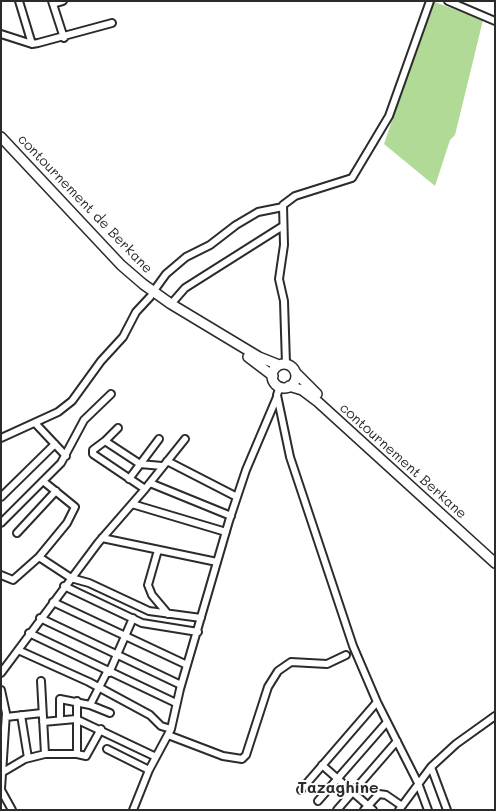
<!DOCTYPE html>
<style>
body{margin:0}
#map{position:relative;width:496px;height:811px;overflow:hidden;background:#fff;font-family:Mali,sans-serif}
canvas{display:block}
.frame{position:absolute;inset:0;border:2px solid #2b2b2b;pointer-events:none}
</style>
<div id="map">
<canvas width="496" height="811"></canvas>
<div class="frame"></div>
</div>
<script>
const ctx = document.querySelector('canvas').getContext('2d');
ctx.lineJoin = 'round';
function fill(path, color) { ctx.fillStyle = color; ctx.fill(path, 'evenodd'); }
const shape = rows => new Path2D(rows.map(r => 'M' + r).join(''));
function stroke(path, color, width, dash) { ctx.strokeStyle = color; ctx.lineWidth = width; ctx.lineCap = dash ? 'butt' : 'round'; ctx.setLineDash(dash || []); ctx.stroke(path); }
function label(font, color, halo, rows, align = 'center') {
  ctx.font = font + ' Mali,sans-serif'; ctx.lineWidth = 4; ctx.setLineDash([]); ctx.textBaseline = 'middle'; ctx.strokeStyle = halo; ctx.fillStyle = color; for (const [text, x, y, turn = 0] of rows) {
    ctx.save(); ctx.translate(x, y); ctx.rotate((+turn || 0) * Math.PI / 180); ctx.textAlign = isNaN(turn) ? turn : align; if (halo) ctx.strokeText(text, 0, 0); ctx.fillText(text, 0, 0); ctx.restore();
  }
}
fill(shape([
 [432,1,483,20,455,135,450,140,435,186,384,144]
]), '#b2da97');
const minor = shape([
 [19,1,32,44],
 [52,1,64,38],
 [448,1,495,21],
 [53,4,63,1],
 [1,34,32,44,38,43,112,23],
 [153,292,166,274,186,257,210,245,236,225,258,212,283,207],
 [171,304,185,288,283,226],
 [286,364,284,301,279,279,284,245,283,205,295,196,352,178,389,116,430,1],
 [280,386,277,395,290,457,353,646,377,702,418,783,428,810],
 [35,423,66,456],
 [118,428,105,441,140,464,162,466],
 [1,438,58,412,72,401,101,361,123,337,136,312,150,297],
 [105,441,93,450,93,454,145,489],
 [167,461,237,497],
 [129,479,159,439],
 [150,483,231,516],
 [1,497,55,444],
 [132,504,226,532],
 [1,523,61,463,84,420,111,394],
 [17,533,56,491],
 [102,538,217,562],
 [158,550,148,585,152,595,168,614],
 [39,557,67,523,75,507,43,481],
 [1,575,13,580,39,557,71,578,89,583,149,611,201,618],
 [64,586,142,623,198,632],
 [53,602,187,665],
 [40,618,181,685],
 [29,633,176,703],
 [18,650,89,682,150,715,161,726,171,729],
 [1,673,98,543,145,489,185,439],
 [109,673,133,618],
 [1,690,6,713,1,789],
 [90,705,107,672],
 [21,715,28,758],
 [6,717,42,713],
 [60,720,60,699,90,705,110,713],
 [43,722,76,719,156,757],
 [168,735,223,756,242,759,246,755,268,687,278,671,291,662,327,664,346,655],
 [107,749,149,770],
 [45,754,77,754,77,701],
 [77,754,86,756,101,729],
 [322,765,373,810],
 [431,767,447,810],
 [3,772,25,759,45,754,41,681],
 [1,790,12,810],
 [301,790,377,702],
 [318,801,387,722],
 [133,810,149,770,171,729,180,689,229,521,246,470,277,397],
 [337,810,397,741],
 [364,810,379,794,386,795,402,806],
 [399,810,431,767,456,744,495,716]
]);
const highway = shape([
 [1,137,121,265,143,284,171,304,259,357,279,365],
 [248,357,273,376],
 '272 376a12 12 0 1 1 24 0a12 12 0 1 1-24 0Z',
 [295,372,317,394],
 [289,386,302,390,318,402,495,563]
]);
stroke(minor, '#2b2b2b', 10);
stroke(highway, '#2b2b2b', 12);
stroke(minor, '#fff', 6);
stroke(highway, '#fff', 9);
label('14px', '#2b2b2b', '#fff', [
 ["contournement de Berkane",85,204,46],
 ["contournement Berkane",403,461,42]
]);
label('bold 16px', '#2b2b2b', '#fff', [
 ["Tazaghine",338,788]
]);
</script>
